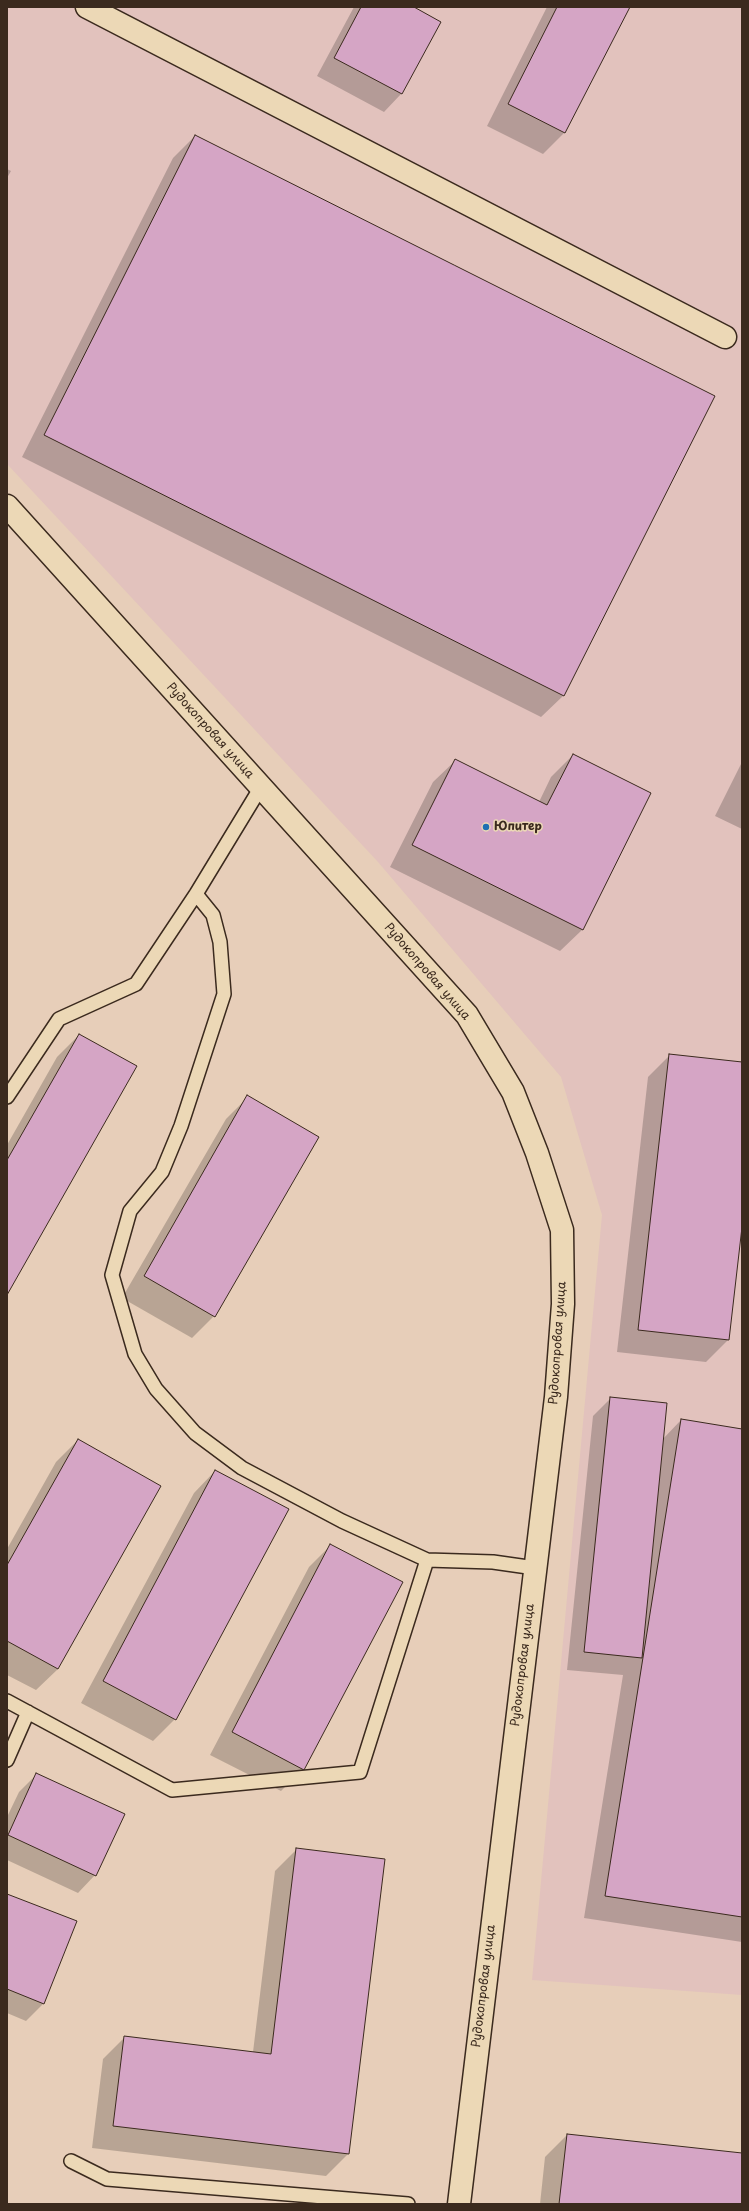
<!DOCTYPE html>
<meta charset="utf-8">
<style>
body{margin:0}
#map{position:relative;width:749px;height:2211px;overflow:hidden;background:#e7ceb9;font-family:"Playpen Sans",sans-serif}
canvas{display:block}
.frame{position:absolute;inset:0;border:8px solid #3b2a1e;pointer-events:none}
</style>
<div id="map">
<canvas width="749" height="2211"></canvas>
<div class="frame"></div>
</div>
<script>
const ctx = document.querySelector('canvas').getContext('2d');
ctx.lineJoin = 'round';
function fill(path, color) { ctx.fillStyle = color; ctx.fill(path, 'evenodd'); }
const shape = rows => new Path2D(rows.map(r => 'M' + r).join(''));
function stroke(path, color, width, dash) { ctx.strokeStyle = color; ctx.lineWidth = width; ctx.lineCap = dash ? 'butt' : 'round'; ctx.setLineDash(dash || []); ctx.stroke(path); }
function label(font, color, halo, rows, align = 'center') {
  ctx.font = font + ' "Playpen Sans",sans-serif'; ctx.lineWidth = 3; ctx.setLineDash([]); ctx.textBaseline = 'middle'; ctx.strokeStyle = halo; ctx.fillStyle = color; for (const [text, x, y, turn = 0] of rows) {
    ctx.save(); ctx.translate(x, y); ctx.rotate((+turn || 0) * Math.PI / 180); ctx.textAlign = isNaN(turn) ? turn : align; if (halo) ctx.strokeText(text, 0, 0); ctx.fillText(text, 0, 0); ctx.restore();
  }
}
fill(shape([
 [7,7,742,7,742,1995,532,1980,602,1215,561,1077,378,862,7,464]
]), '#e2c2bd');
fill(shape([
 [354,7,412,7,440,22,401,94,384,112,317,76],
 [547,7,629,7,565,132,543,154,487,126],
 [195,136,714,397,563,696,541,717,22,457,173,158],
 [7,169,11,171,7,178],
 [573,755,582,930,560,951,390,867,433,782,455,761,539,802,551,777],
 [742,762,742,829,715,816],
 [79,1035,7,1293,7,1145,57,1057],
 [670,1055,742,1063,742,1218,728,1340,706,1362,617,1352,648,1077],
 [248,1097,214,1316,192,1338,122,1298,226,1119],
 [611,1398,662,1440,681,1420,742,1430,742,1942,584,1918,623,1675,567,1670,593,1416],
 [78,1440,58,1669,36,1690,7,1675,7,1549,56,1462],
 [215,1471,175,1719,153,1741,81,1703,194,1493],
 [331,1545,303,1769,281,1791,210,1755,309,1567],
 [37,1774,95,1875,78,1893,7,1860,7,1817,19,1792],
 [297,1849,348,2154,326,2176,92,2148,103,2059,125,2037,253,2052,275,1871],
 [7,1895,44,2003,26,2021,7,2013],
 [567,2135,742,2154,741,2204,540,2204,545,2157]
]), '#0003');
const building = shape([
 [361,7,414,7,441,22,402,94,334,58,361,7],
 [557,7,630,7,565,133,508,104,557,7],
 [195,135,715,396,564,696,44,435,195,135],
 [573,754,651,793,583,930,412,845,455,759,547,805,573,754],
 [79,1034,137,1066,7,1295,7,1160,79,1034],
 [669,1054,742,1062,742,1227,729,1340,638,1330,669,1054],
 [247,1095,319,1137,215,1317,144,1276,247,1095],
 [610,1397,667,1403,642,1658,584,1652,610,1397],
 [681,1419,742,1429,742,1917,605,1896,681,1419],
 [78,1439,161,1486,58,1669,7,1641,7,1565,78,1439],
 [215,1470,289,1509,176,1720,103,1681,215,1470],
 [330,1544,403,1582,304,1770,232,1732,330,1544],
 [36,1773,125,1814,96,1876,8,1835,36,1773],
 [296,1848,385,1859,349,2154,113,2126,124,2036,271,2054,296,1848],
 [7,1894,77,1921,44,2004,7,1989,7,1894],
 [567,2134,742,2153,742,2204,559,2204,567,2134]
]);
fill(building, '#d5a5c5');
stroke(building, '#3b2a1e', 1);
const lane = shape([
 [196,894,213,915,220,942,224,994,181,1126,162,1172,130,1211,112,1275,135,1354,156,1389,195,1433,242,1468,342,1521,427,1560],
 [7,1097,59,1019,136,984,196,894,261,787],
 [7,1701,172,1790,360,1772,427,1560,493,1562,535,1568],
 [7,1760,28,1712],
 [71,2161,107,2179,408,2204]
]);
const street = shape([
 [87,7,725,337]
]);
const primary = shape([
 [7,506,467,1015,513,1092,537,1153,562,1230,563,1304,556,1397,459,2204]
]);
stroke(lane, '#3b2a1e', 16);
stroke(street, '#3b2a1e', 25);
stroke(primary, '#3b2a1e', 25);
stroke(lane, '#ecd8b6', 13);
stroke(street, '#ecd8b6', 22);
stroke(primary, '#ecd8b6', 22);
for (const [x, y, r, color] of [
 [486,827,4,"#1f6fb2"]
]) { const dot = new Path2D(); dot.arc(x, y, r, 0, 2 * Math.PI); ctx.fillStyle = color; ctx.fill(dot); stroke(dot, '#ecd8b6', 1.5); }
label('12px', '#3b2a1e', '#ecd8b6', [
 ["Рудокопровая улица",210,731,48],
 ["Рудокопровая улица",427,972,49],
 ["Рудокопровая улица",558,1343,-86],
 ["Рудокопровая улица",523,1665,-83],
 ["Рудокопровая улица",484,1986,-83]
]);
label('bold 12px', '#3b2a1e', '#ecd8b6', [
 ["Юпитер",494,827]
], 'left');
</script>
